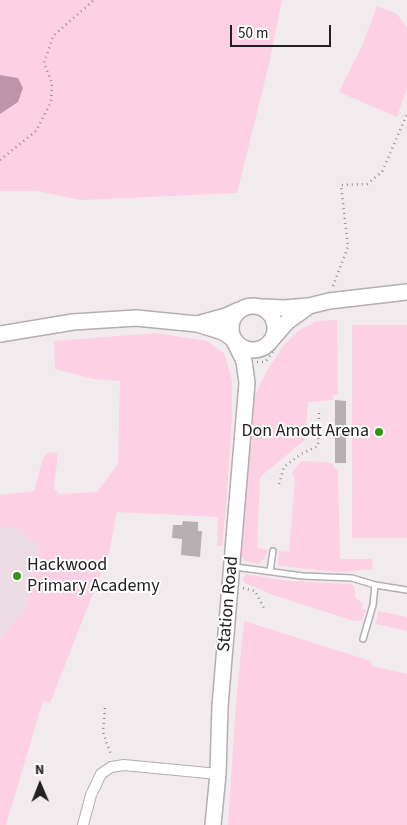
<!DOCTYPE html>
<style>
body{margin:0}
#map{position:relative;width:407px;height:825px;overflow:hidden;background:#f1ebee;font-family:"Source Sans 3",sans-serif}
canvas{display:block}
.north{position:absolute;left:15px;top:760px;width:50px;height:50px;-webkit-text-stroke:4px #fff;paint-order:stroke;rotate:359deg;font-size:14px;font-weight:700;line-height:20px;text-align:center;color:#232021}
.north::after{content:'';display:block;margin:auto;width:18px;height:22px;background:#232021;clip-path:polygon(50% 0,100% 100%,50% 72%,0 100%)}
.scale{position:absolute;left:230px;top:25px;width:101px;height:22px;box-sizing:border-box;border:2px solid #232021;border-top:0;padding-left:6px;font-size:15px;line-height:18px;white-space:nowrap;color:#232021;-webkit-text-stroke:4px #fff;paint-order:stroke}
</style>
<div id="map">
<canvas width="407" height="825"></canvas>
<div class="north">N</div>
<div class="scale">50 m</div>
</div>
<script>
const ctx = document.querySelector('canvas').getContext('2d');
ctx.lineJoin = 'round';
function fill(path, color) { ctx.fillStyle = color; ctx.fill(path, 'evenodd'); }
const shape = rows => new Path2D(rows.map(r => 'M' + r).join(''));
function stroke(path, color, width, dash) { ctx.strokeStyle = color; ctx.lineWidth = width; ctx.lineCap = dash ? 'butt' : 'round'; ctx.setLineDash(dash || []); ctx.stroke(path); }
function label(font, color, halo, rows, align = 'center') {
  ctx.font = font + ' "Source Sans 3",sans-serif'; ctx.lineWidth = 4; ctx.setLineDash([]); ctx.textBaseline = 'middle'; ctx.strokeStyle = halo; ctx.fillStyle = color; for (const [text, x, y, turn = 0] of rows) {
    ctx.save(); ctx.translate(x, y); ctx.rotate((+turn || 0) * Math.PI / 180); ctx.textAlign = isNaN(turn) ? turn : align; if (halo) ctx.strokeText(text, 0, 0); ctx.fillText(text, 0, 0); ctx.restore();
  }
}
fill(shape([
 [0,527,15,527,39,546,27,606,0,640]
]), '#ebdde3');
fill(shape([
 [0,0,282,0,269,64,237,193,81,200,37,191,0,191,0,114,18,102,18,78,0,75],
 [377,6,397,14,407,28,407,88,397,117,339,92,362,46],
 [337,320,338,394,333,395,333,400,308,402,305,440,260,477,257,548,268,550,265,557,259,564,246,561,240,555,251,394,257,393,260,384,268,369,284,345,298,331,316,321],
 [352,325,407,325,407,538,352,538],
 [156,333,207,341,224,353,232,380,232,417,226,506,222,546,217,546,218,517,117,512,109,553,50,703,43,701,6,825,0,825,0,640,27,606,39,546,15,527,0,527,0,495,34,491,43,458,49,452,58,453,54,488,59,494,97,492,118,464,120,381,93,379,55,369,54,341],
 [301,461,328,462,333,464,334,468,338,470,340,559,372,559,373,569,342,572,327,571,280,566,278,564,279,551,289,552,295,480,292,473],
 [245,574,289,581,352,584,355,589,355,598,363,603,361,609,366,610,362,620,354,621,270,594,245,583,243,579],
 [378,611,407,617,407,631,376,624],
 [244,621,371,661,372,666,407,674,407,825,228,825,236,703]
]), '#fdd0e4');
fill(shape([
 [0,75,18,78,23,88,18,102,0,114]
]), '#bf94a8');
fill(shape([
 [335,400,346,401,346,463,335,463],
 [183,521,198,522,198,531,202,531,200,557,181,555,182,539,172,538,173,525,182,525]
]), '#b6b0b3');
const lane = shape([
 [235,567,303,576,352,578,375,585,407,590],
 [270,571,273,551],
 [363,639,373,605,375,585]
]);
const street = shape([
 [83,825,91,795,101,774,111,767,124,765,218,774]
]);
const secondary = shape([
 '231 328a22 22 0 1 1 44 0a22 22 0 1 1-44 0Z',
 [263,307,284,308,309,306,329,301,407,292],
 [197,324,226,316,239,310],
 [0,334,73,322,136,318,197,324,223,332,233,339],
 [273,338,287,322,308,307],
 [213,825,218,774,220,706,247,383,244,361,234,341]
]);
stroke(lane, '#b4aeb1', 8);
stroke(street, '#b4aeb1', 12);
stroke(secondary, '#b4aeb1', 18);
stroke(shape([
 [0,160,36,131,51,102,52,83,44,63,53,36,94,0],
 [333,286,348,247,341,185,367,184,382,172,407,114],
 [257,362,265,362,273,352],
 [279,484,284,467,301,454,318,446,319,413],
 [243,588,255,591,265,610],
 [105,708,103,732,111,755]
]), '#918d8f', 2.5, [1, 4]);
stroke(lane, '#fff', 5);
stroke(street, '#fff', 10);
stroke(secondary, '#fff', 15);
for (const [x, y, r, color] of [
 [379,432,5,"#379513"],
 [17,576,5,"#379513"]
]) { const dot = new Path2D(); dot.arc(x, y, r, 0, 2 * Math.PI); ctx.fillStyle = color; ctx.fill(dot); stroke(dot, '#fff', 2); }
label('18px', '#232021', '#fff', [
 ["Don Amott Arena",369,432],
 ["Hackwood",27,566,"left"],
 ["Primary Academy",27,587,"left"]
], 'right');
label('18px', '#232021', '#fff', [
 ["Station Road",229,604,-85]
]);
</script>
